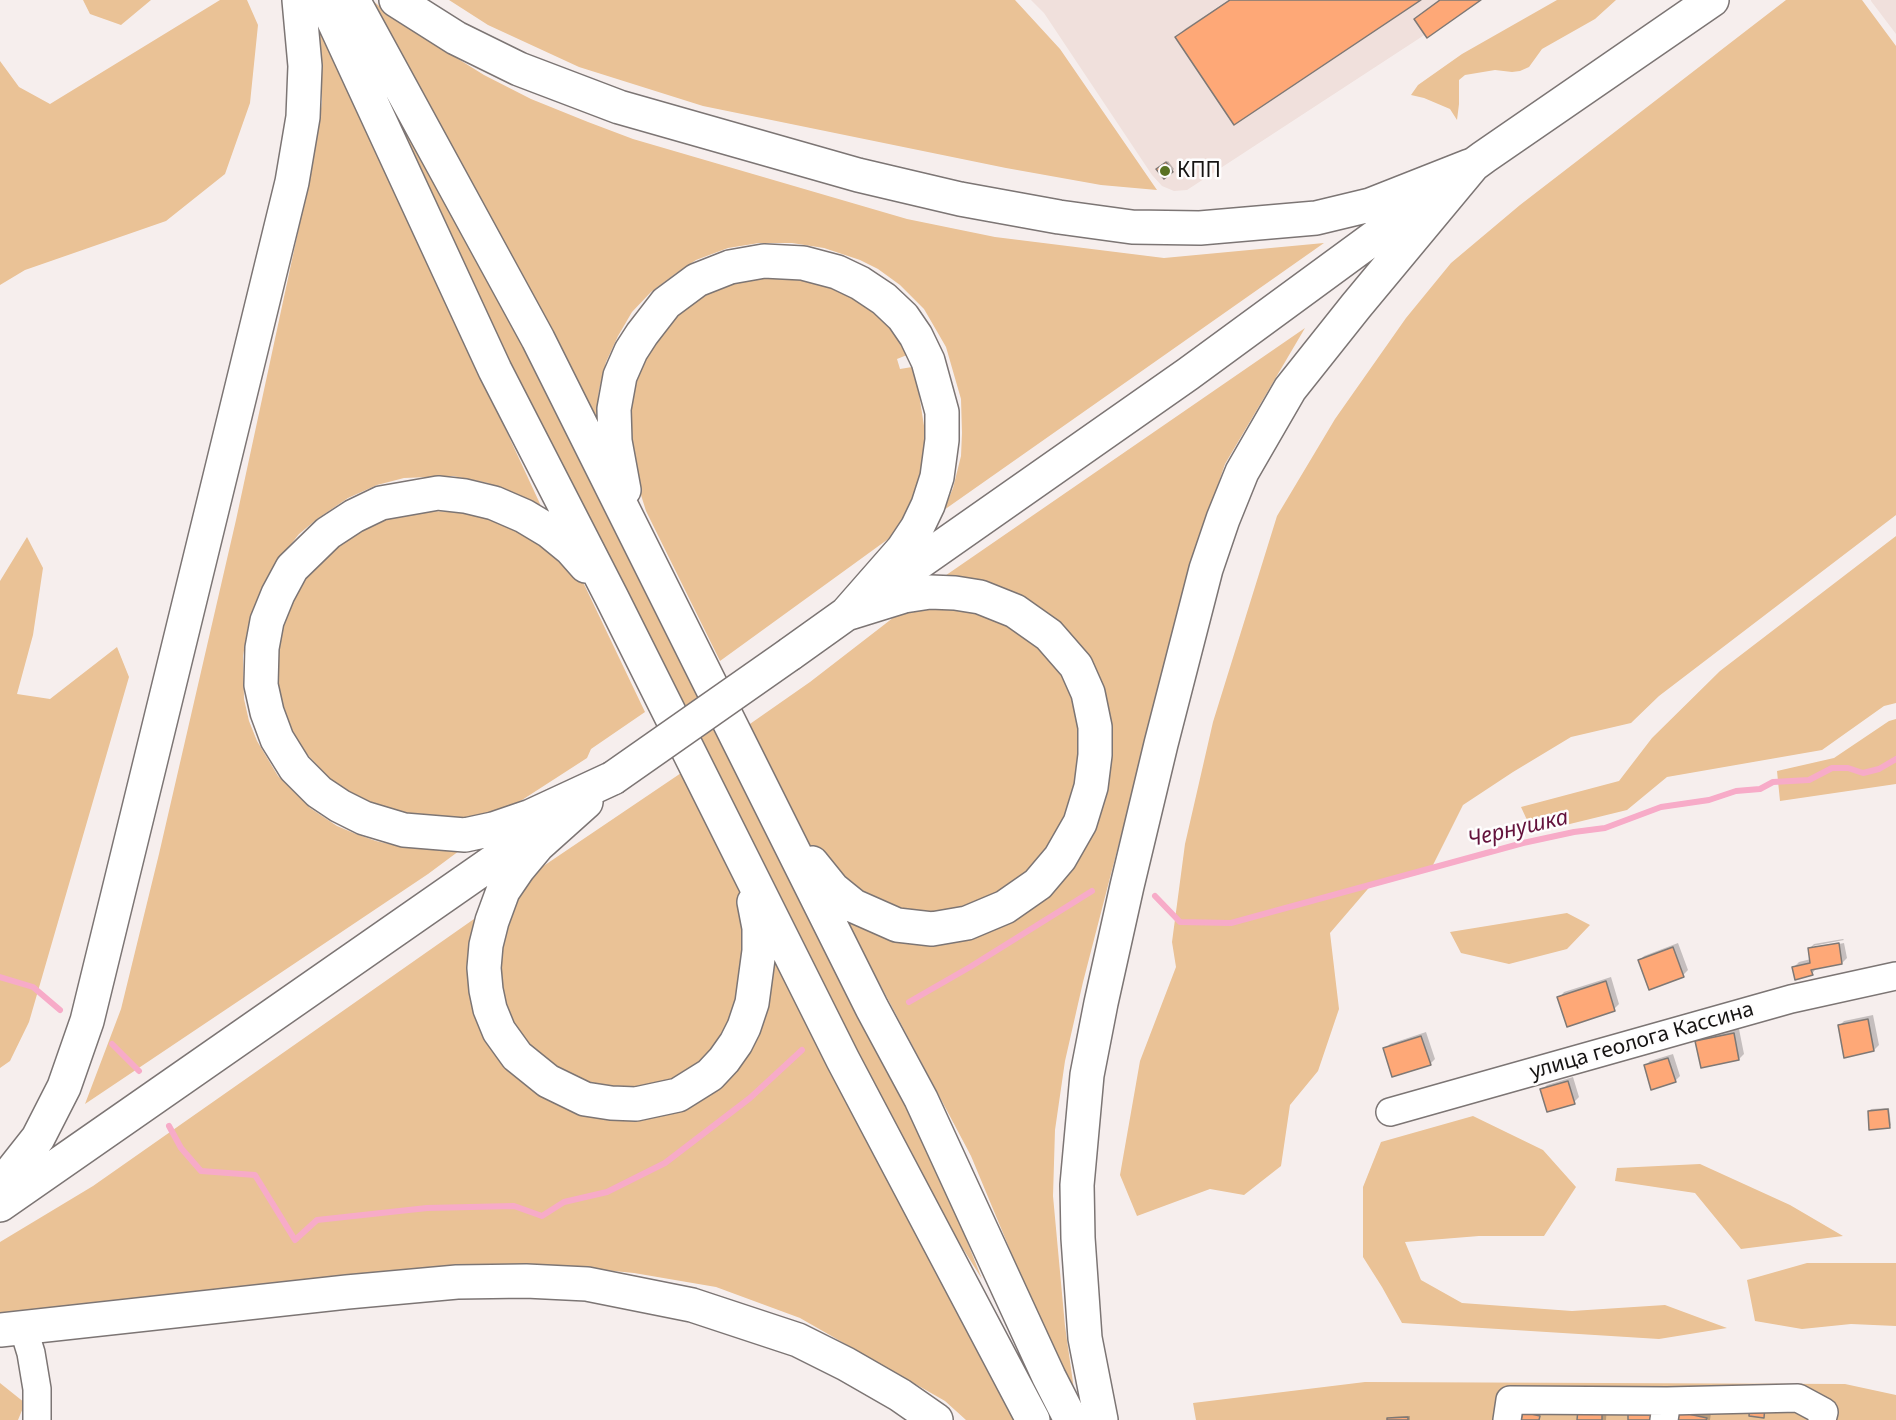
<!DOCTYPE html>
<meta charset="utf-8">
<style>
body{margin:0}
canvas{display:block;background:#f6eeed}
</style>
<canvas width="1896" height="1420"></canvas>
<script>
const ctx = document.querySelector('canvas').getContext('2d');
ctx.lineJoin = 'round';
function fill(path, color) { ctx.fillStyle = color; ctx.fill(path, 'evenodd'); }
const shape = rows => new Path2D(rows.map(r => 'M' + r).join(''));
function stroke(path, color, width, dash) { ctx.strokeStyle = color; ctx.lineWidth = width; ctx.lineCap = dash ? 'butt' : 'round'; ctx.setLineDash(dash || []); ctx.stroke(path); }
function label(font, color, halo, rows, align = 'center') {
  ctx.font = font + ' "Noto Sans",sans-serif'; ctx.lineWidth = 5; ctx.setLineDash([]); ctx.textBaseline = 'middle'; ctx.strokeStyle = halo; ctx.fillStyle = color; for (const [text, x, y, turn = 0] of rows) {
    ctx.save(); ctx.translate(x, y); ctx.rotate((+turn || 0) * Math.PI / 180); ctx.textAlign = isNaN(turn) ? turn : align; if (halo) ctx.strokeText(text, 0, 0); ctx.fillText(text, 0, 0); ctx.restore();
  }
}
fill(shape([
 [1031,0,1478,0,1187,190,1174,191,1162,186,1152,175,1044,13],
 [1871,0,1896,0,1896,34,1871,1]
]), '#f0e0dc');
fill(shape([
 [83,0,151,0,121,25,90,14],
 [220,0,247,0,258,25,250,103,225,174,166,221,25,270,0,285,0,61,19,87,50,104],
 [364,0,372,0,397,21,484,75,531,99,588,122,633,139,907,219,995,237,1164,258,1324,243,944,510,953,488,961,456,962,433,961,399,946,347,924,309,900,285,878,269,860,260,824,248,792,243,759,243,728,248,696,260,675,274,651,292,632,312,618,336,606,362,599,390,596,423],
 [449,0,1015,0,1060,49,1157,190,1101,185,1006,168,703,106,579,67,488,25],
 [1557,0,1616,0,1595,19,1542,49,1529,67,1520,71,1512,72,1495,70,1465,75,1459,80,1459,104,1457,120,1450,109,1424,98,1411,95,1418,85,1462,54],
 [1786,0,1862,0,1896,46,1896,515,1659,696,1631,723,1571,737,1513,772,1463,805,1432,867,1373,883,1330,933,1339,1009,1318,1071,1290,1105,1281,1166,1244,1195,1210,1189,1137,1216,1120,1175,1140,1061,1176,967,1172,942,1185,844,1213,722,1277,516,1335,419,1406,318,1451,263,1520,205],
 [316,19,541,506,488,483,453,476,404,478,377,485,348,498,317,519,299,534,277,562,257,600,248,627,243,656,244,699,249,721,257,741,278,776,310,808,337,826,356,834,376,841,402,847,463,848,428,874,85,1104,121,1009,159,854,236,520,301,218,315,149,322,102,321,56],
 [401,125,494,283,934,1158,982,1279,918,1177,467,284],
 [782,275,828,284,848,294,876,313,892,330,907,355,897,359,900,369,912,367,919,394,927,445,926,465,906,520,891,537,720,661,646,511,636,479,628,418,633,390,641,363,680,308,731,280],
 [1305,328,1225,464,1192,561,1083,982,1065,1061,1055,1130,1053,1196,1065,1326,1077,1411,971,1156,839,907,921,938,1072,861,1093,680,939,580],
 [426,511,464,512,498,520,533,536,582,580,645,712,591,749,587,758,522,800,503,810,470,821,411,818,356,798,336,785,304,751,289,727,279,695,277,667,278,639,284,614,297,588,317,563,334,545,363,527,394,515],
 [1896,536,1896,703,1884,706,1822,750,1667,777,1627,810,1533,833,1521,807,1619,781,1652,738,1720,671],
 [27,537,43,568,33,635,17,694,50,699,117,647,129,677,29,1022,10,1061,0,1068,0,581],
 [918,604,967,604,1034,636,1074,690,1084,760,1052,855,994,901,921,917,875,903,819,858,800,833,747,726,810,682,898,614],
 [1896,719,1896,784,1780,801,1777,771,1834,758,1889,721],
 [687,769,740,887,746,913,741,1011,694,1074,635,1093,571,1082,516,1039,495,973,511,902,539,869],
 [1567,913,1590,925,1567,949,1509,964,1461,953,1450,932],
 [474,919,475,995,552,1100,716,1086,767,933,1018,1420,966,1420,945,1401,800,1318,716,1287,634,1273,553,1265,459,1265,297,1282,0,1317,0,1242,93,1186],
 [1473,1116,1543,1150,1576,1187,1544,1236,1479,1236,1405,1242,1421,1280,1462,1303,1572,1311,1665,1305,1727,1328,1659,1339,1402,1323,1382,1287,1363,1257,1363,1187,1381,1142],
 [1700,1164,1790,1205,1843,1236,1741,1249,1695,1193,1615,1181,1617,1168],
 [1807,1263,1896,1263,1896,1326,1851,1324,1802,1329,1755,1321,1747,1280],
 [1365,1382,1845,1384,1896,1395,1896,1420,1196,1420,1193,1403],
 [0,1383,25,1403,18,1420,0,1420]
]), '#eac296');
fill(shape([
 [1229,0,1418,0,1177,37,1185,29],
 [1439,0,1478,0,1416,19],
 [1168,161,1174,169,1172,171,1160,167],
 [1843,939,1844,940,1813,946,1813,949,1844,943,1847,958,1842,963,1817,967,1812,974,1794,967,1799,962,1811,959,1809,949,1814,944],
 [1678,943,1688,970,1683,975,1639,961,1644,956],
 [1611,977,1619,1004,1614,1009,1559,998,1564,992],
 [1873,1015,1879,1045,1874,1050,1839,1026,1844,1021],
 [1739,1029,1744,1054,1739,1059,1697,1041,1702,1036],
 [1426,1032,1435,1059,1430,1064,1385,1049,1390,1044],
 [1673,1054,1680,1076,1675,1081,1645,1066,1650,1061],
 [1573,1077,1579,1097,1574,1102,1542,1090,1547,1085],
 [1889,1108,1891,1125,1889,1127,1869,1111,1871,1109],
 [1607,1405,1606,1420,1579,1420],
 [1680,1413,1711,1413,1710,1420,1679,1420],
 [1410,1416,1410,1420,1389,1420,1391,1417]
]), '#0003');
stroke(shape([
 [1155,896,1180,922,1231,923,1523,843,1574,832,1605,828,1661,807,1709,800,1736,791,1760,789,1773,782,1809,780,1832,768,1848,768,1863,773,1879,769,1896,759],
 [0,977,33,987,60,1010],
 [909,1002,970,967,1092,891],
 [112,1044,139,1071],
 [169,1126,181,1148,201,1171,255,1175,295,1240,317,1220,427,1208,514,1206,542,1216,564,1202,607,1192,665,1163,750,1098,802,1050]
]), '#f7abc8', 6);
const building = shape([
 [1230,0,1421,0,1234,125,1175,37,1230,0],
 [1440,0,1481,0,1427,38,1414,19,1440,0],
 [1166,162,1173,172,1164,179,1156,169,1166,162],
 [1839,943,1842,964,1811,970,1813,975,1795,980,1792,967,1810,963,1808,948,1839,943],
 [1673,947,1684,977,1649,990,1638,960,1673,947],
 [1606,981,1615,1011,1567,1027,1557,997,1606,981],
 [1868,1019,1874,1051,1844,1058,1838,1025,1868,1019],
 [1734,1033,1739,1060,1701,1068,1695,1041,1734,1033],
 [1421,1036,1431,1065,1392,1077,1383,1048,1421,1036],
 [1668,1058,1676,1082,1651,1090,1644,1065,1668,1058],
 [1568,1081,1575,1104,1547,1112,1540,1089,1568,1081],
 [1888,1109,1890,1128,1869,1130,1868,1111,1888,1109],
 [1750,1404,1765,1406,1764,1418,1749,1416,1750,1404],
 [1578,1409,1602,1410,1602,1420,1577,1420,1578,1409],
 [1523,1412,1540,1416,1539,1420,1521,1420,1523,1412],
 [1628,1412,1657,1413,1656,1420,1628,1420,1628,1412],
 [1679,1412,1707,1418,1706,1420,1677,1420,1679,1412],
 [1408,1417,1408,1420,1387,1420,1387,1418,1408,1417]
]);
fill(building, '#fea877');
stroke(building, '#7e7875', 1.5);
const minor = shape([
 [1390,1112,1791,999,1896,976],
 [23,1327,31,1353,37,1389,37,1420],
 [1667,1401,1798,1398,1824,1412,1822,1420],
 [1507,1420,1510,1400,1667,1401,1664,1420]
]);
const major = shape([
 [396,0,456,38,519,69,619,107,858,175,960,199,1059,217,1132,227,1200,228,1316,218,1370,205,1469,166],
 [867,599,1188,374,1484,157,1712,0],
 [1101,1420,1085,1338,1078,1238,1077,1185,1087,1075,1101,1003,1127,886,1161,744,1206,569,1223,519,1242,472,1290,389,1356,306,1474,164]
]);
const highway = shape([
 [324,0,495,370,612,598,843,1060,1033,1420],
 [353,0,538,339,872,1008,921,1099,1049,1377,1071,1420],
 [624,490,615,441,614,409,620,376,631,351,642,334,666,303,697,280,730,267,764,261,803,263,837,272,860,283,884,299,903,317,916,336,928,361,942,412,942,440,937,477,928,505,917,528,903,549,846,614,790,654],
 [586,566,571,549,549,531,524,516,494,503,465,496,438,493,381,503,354,516,328,533,292,568,278,594,267,621,262,648,261,685,267,712,277,739,295,768,319,792,340,806,364,818,404,830,465,835,493,829,531,816,613,778],
 [586,802,538,845,518,869,503,891,492,921,486,945,484,968,486,990,490,1009,499,1031,517,1056,548,1081,585,1099,611,1103,636,1104,678,1095,710,1075,724,1060,736,1043,744,1027,752,1003,759,951,759,928,754,902],
 [812,863,833,889,854,906,897,925,932,929,967,923,1005,907,1038,884,1060,858,1080,823,1091,787,1095,755,1095,727,1088,693,1076,666,1049,635,1015,611,980,597,955,593,930,592,904,596,846,614],
 [0,1186,38,1138,64,1087,87,1021,292,182,303,117,305,66,299,0],
 [0,1205,533,834],
 [0,1330,347,1292,457,1282,526,1281,587,1284,692,1305,798,1340,846,1364,900,1395,936,1420]
]);
stroke(minor, '#7c7574', 30);
stroke(major, '#7c7574', 36);
stroke(highway, '#7c7574', 36);
stroke(minor, '#fff', 27);
stroke(major, '#fff', 33);
stroke(highway, '#fff', 33);
const highwayBridge = shape([
 [613,778,790,654]
]);
stroke(highwayBridge, '#7c7574', 36, []);
stroke(highwayBridge, '#fff', 33);
for (const [x, y, r, color] of [
 [1165,171,6,"#597122"]
]) { const dot = new Path2D(); dot.arc(x, y, r, 0, 2 * Math.PI); ctx.fillStyle = color; ctx.fill(dot); stroke(dot, '#fefdfd', 2); }
label('21px', '#161413', '#fefdfd', [
 ["КПП",1177,171]
], 'left');
label('21px', '#161413', '#fefdfd', [
 ["улица геолога Кассина",1642,1041,-16]
]);
label('italic 22px', '#63123c', '#fefdfd', [
 ["Чернушка",1518,829,-13]
]);
</script>
